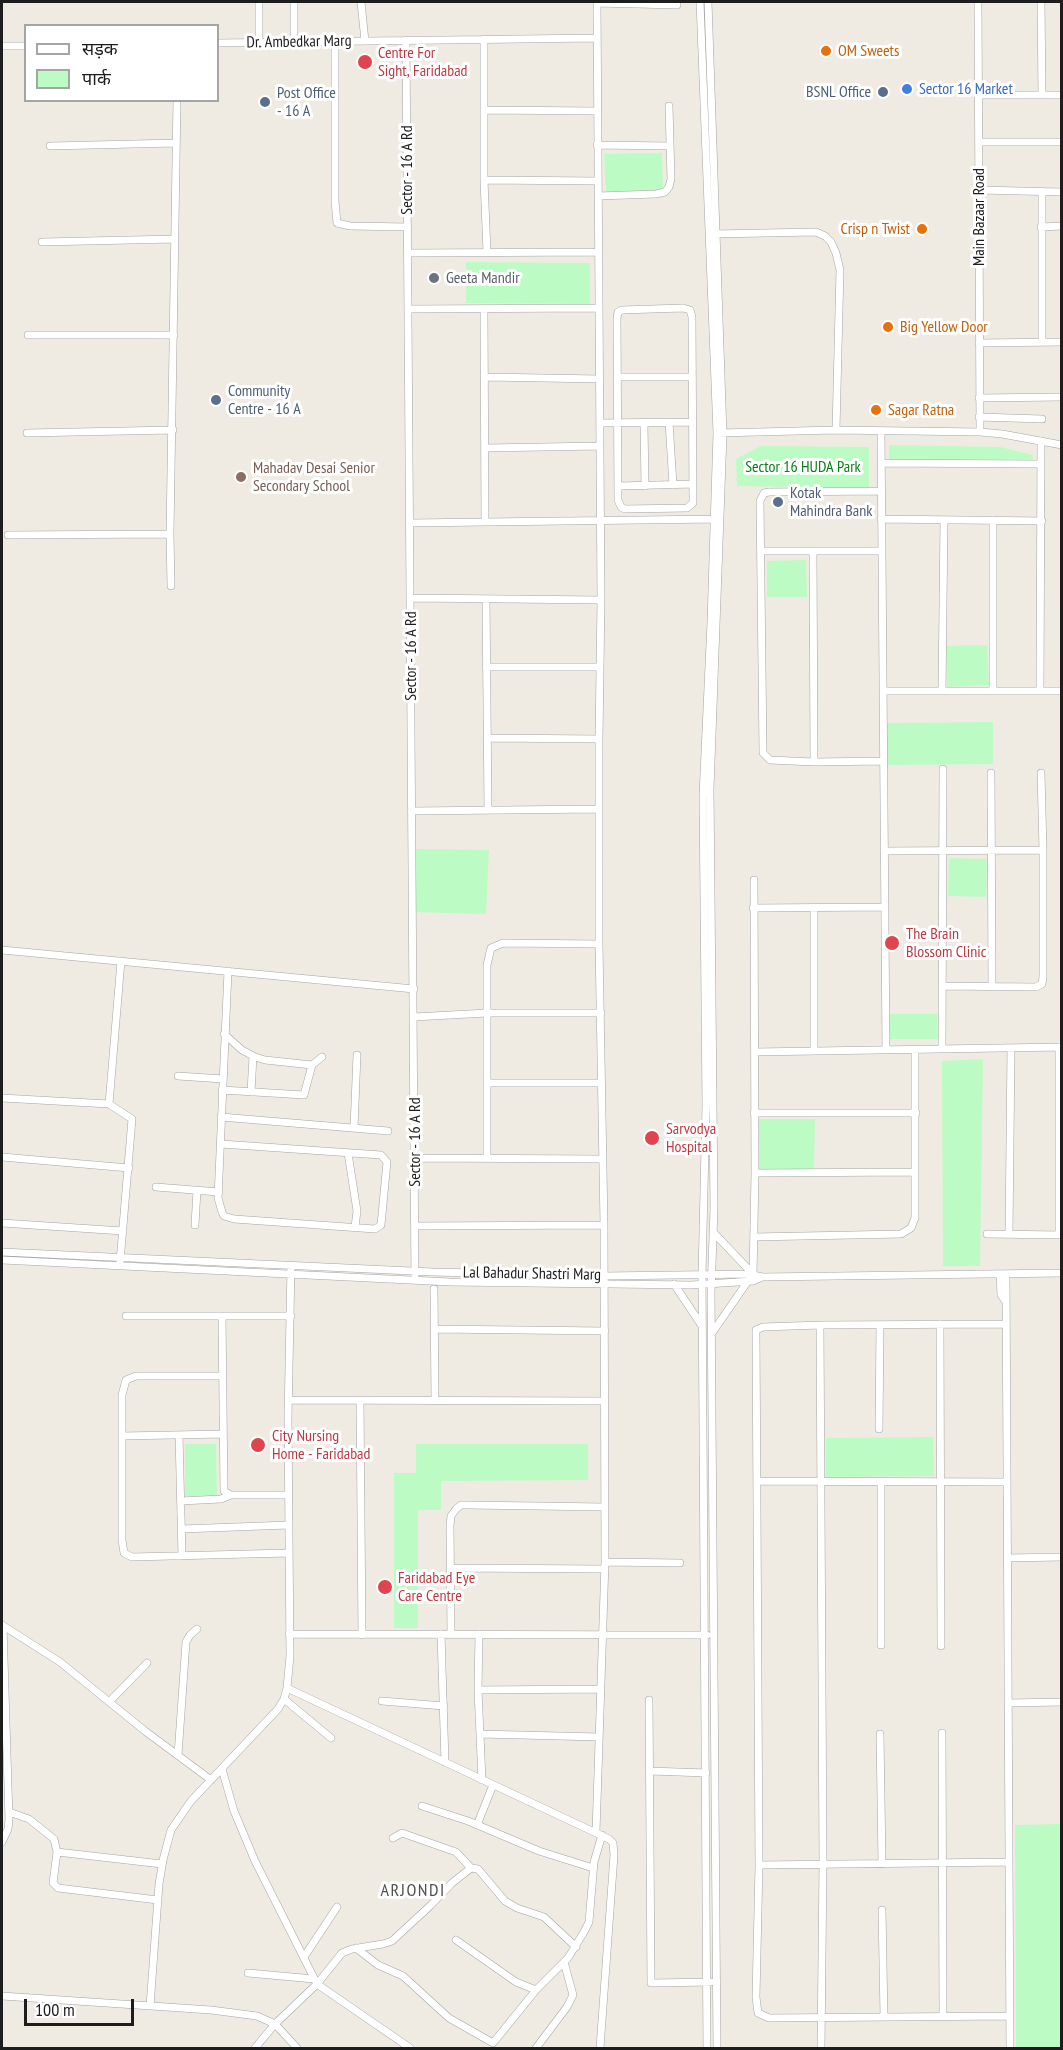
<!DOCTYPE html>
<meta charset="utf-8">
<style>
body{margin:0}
#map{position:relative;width:1063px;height:2050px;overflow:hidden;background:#efebe2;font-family:"PT Sans Narrow","Noto Sans Devanagari",sans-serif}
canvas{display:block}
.frame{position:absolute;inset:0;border:3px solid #1d1d1d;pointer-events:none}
.legend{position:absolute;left:24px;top:24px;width:195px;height:78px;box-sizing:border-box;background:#fff;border:2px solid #a5a5a5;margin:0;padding:8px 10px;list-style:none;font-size:18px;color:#1d1d1d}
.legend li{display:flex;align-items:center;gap:12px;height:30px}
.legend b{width:30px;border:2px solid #a5a5a5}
.scale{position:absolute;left:24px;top:1999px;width:110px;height:27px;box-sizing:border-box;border:3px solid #1d1d1d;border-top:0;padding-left:8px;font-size:18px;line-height:21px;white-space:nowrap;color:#1d1d1d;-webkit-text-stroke:4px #fff;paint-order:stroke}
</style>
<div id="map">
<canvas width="1063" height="2050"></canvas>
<div class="frame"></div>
<ul class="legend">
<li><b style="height:8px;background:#fff"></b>सड़क</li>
<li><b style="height:16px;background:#bdfbc4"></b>पार्क</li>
</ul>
<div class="scale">100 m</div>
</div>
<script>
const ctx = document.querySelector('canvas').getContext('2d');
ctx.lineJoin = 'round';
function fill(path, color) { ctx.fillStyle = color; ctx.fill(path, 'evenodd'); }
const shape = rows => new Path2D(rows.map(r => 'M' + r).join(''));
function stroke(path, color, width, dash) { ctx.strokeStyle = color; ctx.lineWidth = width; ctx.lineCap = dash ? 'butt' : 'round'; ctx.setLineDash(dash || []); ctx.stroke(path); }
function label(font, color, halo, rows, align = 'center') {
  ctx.font = font + ' "PT Sans Narrow",sans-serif'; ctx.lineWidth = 6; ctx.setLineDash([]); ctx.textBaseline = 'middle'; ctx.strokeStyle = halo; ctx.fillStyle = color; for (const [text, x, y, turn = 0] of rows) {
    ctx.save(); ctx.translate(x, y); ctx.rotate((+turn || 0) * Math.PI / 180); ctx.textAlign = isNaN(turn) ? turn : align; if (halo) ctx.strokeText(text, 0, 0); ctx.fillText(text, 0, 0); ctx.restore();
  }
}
fill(shape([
 [662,153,663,194,606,195,604,154],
 [466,262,590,263,590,304,466,303],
 [889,445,1000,447,1033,455,1033,459,889,459],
 [761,446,869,447,869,488,737,486,736,459],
 [806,560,807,597,767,597,767,561],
 [987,645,989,685,947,687,946,646],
 [993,722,993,764,886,765,886,723],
 [409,849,489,850,486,914,409,912],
 [949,858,987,859,986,897,948,896],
 [888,1014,937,1014,938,1039,888,1039],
 [983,1059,980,1266,943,1266,942,1061],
 [758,1119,815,1119,814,1169,758,1169],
 [933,1437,934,1476,826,1477,826,1438],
 [185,1444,216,1444,217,1496,185,1496],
 [416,1444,588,1444,588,1480,441,1481,441,1510,418,1510,418,1628,394,1628,394,1473,416,1473],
 [1061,1824,1061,2048,1016,2048,1015,1825]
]), '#bdfbc4');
const minor = shape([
 [259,2,259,43],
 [361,2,365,41],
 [700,2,717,433,711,622,703,796,706,1105,702,1275,707,2048],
 [708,2,723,434,710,789,714,1209,711,1292,717,2048],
 [978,2,980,432],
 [1041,2,1042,95],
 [597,3,677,5],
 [484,39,484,180,487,252],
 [406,40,415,1280],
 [335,41,335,201,337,223,350,226,408,227],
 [294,42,294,2],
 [218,43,596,38],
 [2,46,26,46],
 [978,95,1062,95],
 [484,110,597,111],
 [980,142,1062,142],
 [597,145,670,146],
 [50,146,176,143],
 [484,180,598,181],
 [979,190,1062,192],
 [1042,191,1042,342],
 [598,196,656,194,665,192,669,187,671,179,669,106],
 [1041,227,1062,226],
 [714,234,816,232,825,236,831,242,836,253,840,270,836,430],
 [42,242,175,239],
 [408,253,598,252],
 [683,308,690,310,692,317,693,503,687,508,625,509,621,507,618,500,617,318,618,312,622,310,683,308],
 [408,309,599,308],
 [484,309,485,522],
 [28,335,174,335],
 [979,343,1062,342],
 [485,377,600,379],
 [617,377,692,377],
 [979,398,1062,397],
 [979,417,1042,419],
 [669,422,673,485],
 [600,423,692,422],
 [644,423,645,486],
 [881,431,886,1050],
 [27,433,173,430],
 [719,433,836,430,980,432,1002,434,1062,445],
 [485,448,600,446],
 [881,463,1041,464],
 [619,486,693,484],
 [881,491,769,492,764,493,760,501,763,753,770,760,814,762,883,761],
 [881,519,1042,521],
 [410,523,717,519],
 [8,535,170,534],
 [761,551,882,551],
 [813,551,814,762],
 [171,586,170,534,177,100],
 [411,598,601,600],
 [486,599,488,810],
 [486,667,600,667],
 [883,691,1062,691],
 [942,691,944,520],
 [993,691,993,520],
 [1040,691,1041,441],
 [487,738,599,739],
 [991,773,992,987],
 [412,811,599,809],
 [884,851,1043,850],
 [753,908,885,907],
 [814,908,814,1051],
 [2,950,414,989],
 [942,986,1036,987,1042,984,1043,977,1043,850,1041,773],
 [414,1017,487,1013,601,1013],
 [224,1034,242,1050,255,1057,265,1060,312,1065],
 [942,1049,943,769],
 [755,1052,1062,1047],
 [178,1076,223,1079],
 [488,1083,601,1083],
 [222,1090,304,1095,312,1065,322,1057],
 [251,1092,253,1056],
 [2,1098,109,1104,132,1119,120,1262],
 [109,1104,121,961],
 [754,1113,916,1113],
 [221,1117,388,1131],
 [354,1128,357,1055],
 [221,1144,381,1155,387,1162,381,1225,375,1229,234,1219,224,1216,222,1212,218,1198,228,971],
 [348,1153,357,1211,355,1227],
 [2,1157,129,1168],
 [487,1157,487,965,491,948,503,943,599,944],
 [415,1158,603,1159],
 [755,1173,915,1172],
 [156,1187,219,1192],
 [2,1223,123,1231],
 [195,1225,197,1190],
 [416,1226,604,1225],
 [713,1232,753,1274],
 [987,1234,1062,1235],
 [1009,1234,1011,1048],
 [1059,1235,1059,1047],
 [754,1237,901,1234,911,1228,915,1218,915,1050],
 [2,1252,433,1272,604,1276,749,1274,762,1277,1062,1273],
 [2,1260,450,1282,691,1285,753,1281,762,1277],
 [1000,1274,1001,1295,1006,1302],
 [1006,1274,1010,2048],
 [753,1276,755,1173,754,880],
 [674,1284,702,1326],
 [434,1289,435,1400],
 [126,1316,291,1316],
 [222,1316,224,1491,231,1495,288,1495],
 [940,1324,941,1646],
 [1006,1324,820,1325,763,1327,756,1330,759,1865,756,1997,758,2013,769,2018,1010,2016],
 [820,1325,823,1863,821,2048],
 [436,1329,605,1331],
 [712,1333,748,1281],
 [222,1376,136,1376,126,1380,122,1395,122,1540,124,1553,132,1557,288,1553],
 [288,1400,604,1401],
 [360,1400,362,1635],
 [879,1429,880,1325],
 [179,1435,182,1556],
 [122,1436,223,1434],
 [758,1481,1007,1482],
 [881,1482,881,1645],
 [181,1501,221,1499,231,1495],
 [182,1529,288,1525],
 [1007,1558,1062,1557],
 [605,1562,680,1563],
 [450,1568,605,1569],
 [2,1625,60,1662,145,1731,211,1780],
 [289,1634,707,1635],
 [441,1634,445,1762],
 [451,1634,450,1526,451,1516,456,1509,461,1505,469,1505,604,1507],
 [479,1634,478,1690,482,1780],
 [287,1688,609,1839,613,1843,614,1855,600,2048],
 [478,1690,601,1689],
 [284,1699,331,1738],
 [649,1700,651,1983,711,1982],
 [110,1701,147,1663],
 [382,1701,444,1706],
 [1008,1703,1062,1702],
 [942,1733,943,2017],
 [480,1734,599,1737],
 [880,1734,882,1864],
 [178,1755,186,1642,190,1635,197,1629],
 [222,1769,234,1811,255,1861,317,1984,410,2048],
 [650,1771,706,1773],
 [422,1806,468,1821,539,1851,593,1868],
 [9,1812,29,1819,54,1839,57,1852,53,1883,58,1888,158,1900],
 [477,1825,493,1785],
 [596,1832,605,1562,604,1225,599,944,599,739,601,600,597,2],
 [393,1838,402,1833,456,1852,471,1868],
 [2,1842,8,1829,9,1819,3,1626],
 [57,1852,162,1864],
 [759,1865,1009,1862],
 [882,1910,884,2017],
 [456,1940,516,1982,536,1990],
 [356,1948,378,1965,403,1976,449,2018,493,2043,536,1990,568,1958,584,1932,589,1922,594,1862,602,1835],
 [304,1957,337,1907],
 [248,1973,314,1979],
 [2,1996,211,2010,257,2016,275,2024,297,2048],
 [150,2006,159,1884,163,1860,171,1830,191,1801,278,1709,284,1699,287,1688,290,1656,288,1418,291,1266],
 [255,2048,275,2024,317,1984,342,1953,352,1949,383,1944,392,1941,431,1905,452,1883,471,1868,478,1869,505,1901,517,1908,544,1917,576,1947],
 [536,2048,567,2007,573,1995,564,1962]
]);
stroke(minor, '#a4a4a4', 8);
stroke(minor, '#fff', 7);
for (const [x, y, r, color] of [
 [826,51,6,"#e8710a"],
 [365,62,8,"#e0444e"],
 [907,89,6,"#3f7fe0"],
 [883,92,6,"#5c6f8a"],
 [265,102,6,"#5c6f8a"],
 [922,229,6,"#e8710a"],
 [434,278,6,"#6b7280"],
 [888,327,6,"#e8710a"],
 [216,400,6,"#5c6f8a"],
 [876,410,6,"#e8710a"],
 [241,477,6,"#8d6e63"],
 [778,502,6,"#5c6f8a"],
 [892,943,8,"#e0444e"],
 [652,1138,8,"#e0444e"],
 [258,1445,8,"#e0444e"],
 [385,1587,8,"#e0444e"]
]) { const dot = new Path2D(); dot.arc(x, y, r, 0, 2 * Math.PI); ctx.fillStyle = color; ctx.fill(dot); stroke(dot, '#fff', 2); }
label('16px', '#1d1d1d', '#fff', [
 ["Dr. Ambedkar Marg",299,42,-1],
 ["Sector - 16 A Rd",407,170,-90],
 ["Main Bazaar Road",979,217,-90],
 ["Sector - 16 A Rd",411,656,-90],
 ["Sector - 16 A Rd",415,1142,-90],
 ["Lal Bahadur Shastri Marg",532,1274,1]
]);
label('16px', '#c56008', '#fff', [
 ["OM Sweets",838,51],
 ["Crisp n Twist",910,229,"right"],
 ["Big Yellow Door",900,327],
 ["Sagar Ratna",888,410]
], 'left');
label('16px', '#be3a42', '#fff', [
 ["Centre For",378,53],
 ["Sight, Faridabad",378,71],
 ["The Brain",906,934],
 ["Blossom Clinic",906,952],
 ["Sarvodya",666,1129],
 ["Hospital",666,1147],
 ["City Nursing",272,1436],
 ["Home - Faridabad",272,1454],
 ["Faridabad Eye",398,1578],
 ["Care Centre",398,1596]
], 'left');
label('16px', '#366cbe', '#fff', [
 ["Sector 16 Market",919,89]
], 'left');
label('16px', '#4e5e75', '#fff', [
 ["BSNL Office",871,92,"right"],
 ["Post Office",277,93],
 ["- 16 A",277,111],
 ["Community",228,391],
 ["Centre - 16 A",228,409],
 ["Kotak",790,493],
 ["Mahindra Bank",790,511]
], 'left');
label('16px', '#5b616d', '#fff', [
 ["Geeta Mandir",446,278]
], 'left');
label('16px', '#087e16', '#fff', [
 ["Sector 16 HUDA Park",803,467]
]);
label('16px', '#785e54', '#fff', [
 ["Mahadav Desai Senior",253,468],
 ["Secondary School",253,486]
], 'left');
ctx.letterSpacing = '1.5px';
label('18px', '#505050', '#fff', [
 ["ARJONDI",413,1891]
]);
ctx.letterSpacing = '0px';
</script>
